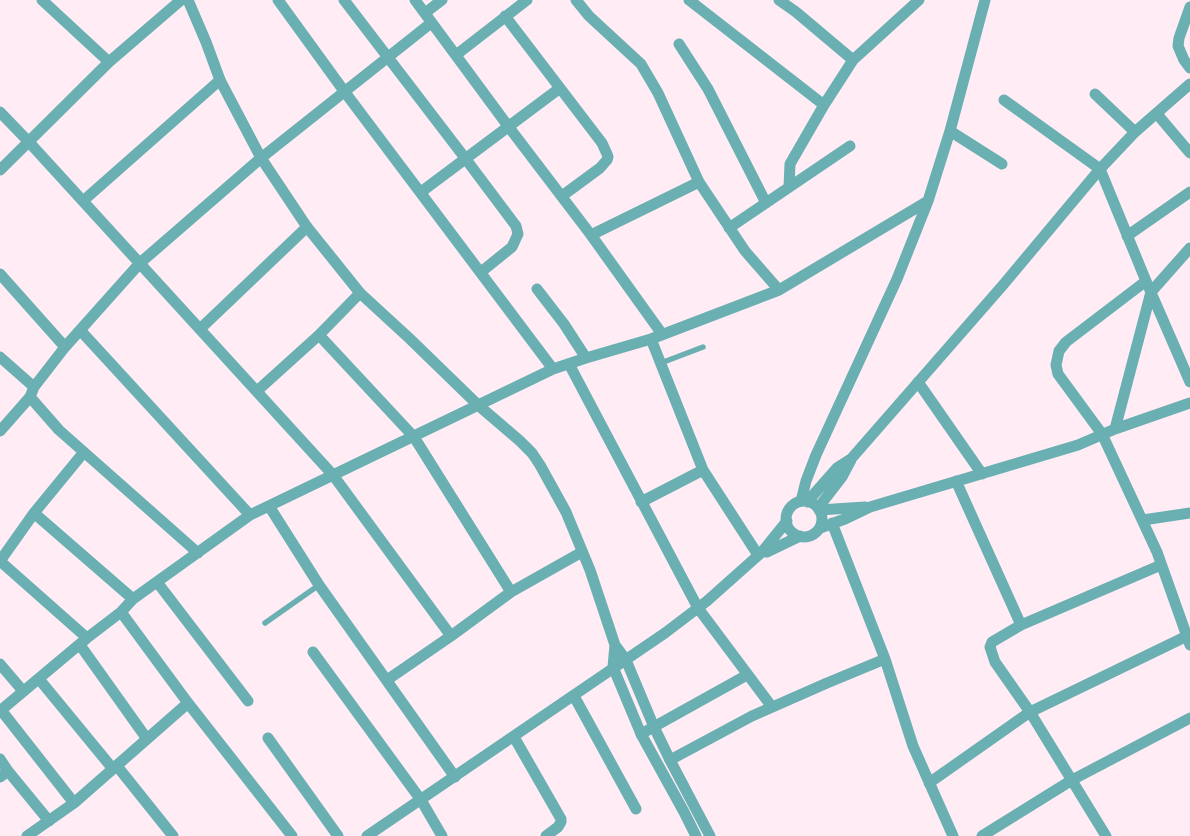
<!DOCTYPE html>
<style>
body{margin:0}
canvas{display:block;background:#ffecf5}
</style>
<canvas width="1190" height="836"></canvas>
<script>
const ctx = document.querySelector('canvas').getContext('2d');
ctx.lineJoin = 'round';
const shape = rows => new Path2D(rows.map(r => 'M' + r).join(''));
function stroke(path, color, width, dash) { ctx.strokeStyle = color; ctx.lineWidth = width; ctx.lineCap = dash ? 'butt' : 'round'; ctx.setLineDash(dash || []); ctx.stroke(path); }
stroke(shape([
 [661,363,703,347],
 [265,623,319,585]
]), '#6ab0b2', 5.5);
stroke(shape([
 [42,0,109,62],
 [278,0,344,91,553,369],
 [344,0,465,158,516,226,518,234,512,247,481,272],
 [415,0,508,126,591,235,662,334],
 [576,0,589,16,641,64,658,93,699,182,745,251,779,290],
 [689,0,824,105],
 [779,0,796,12,853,60],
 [1190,7,1179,38,1178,46,1184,60,1190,68],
 [425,13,442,0],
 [505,16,602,143,607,154,608,157,607,160,600,168,562,196],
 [679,44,708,89,766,203],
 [456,55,527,0],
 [1095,94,1135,132],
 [1004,100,1100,169,1146,281,1190,382],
 [0,112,28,141,333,475,451,636],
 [1157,114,1190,153],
 [950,131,1002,164],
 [0,170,109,62,181,0],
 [789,187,790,164,824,105,853,60,919,0],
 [421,192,560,88],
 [83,201,220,80],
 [729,228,850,146],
 [591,235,699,182],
 [1127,236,1190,192],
 [0,274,65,347],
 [1146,281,1066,342,1059,351,1056,365,1058,374,1102,434,1157,552,1190,645],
 [537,289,564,324,586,358],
 [200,329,307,227],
 [80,330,250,515],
 [319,335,414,437,511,592],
 [651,339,703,470,758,555],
 [0,357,34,387],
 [569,364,698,608,772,707],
 [918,382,982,474],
 [257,391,319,335,360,293],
 [30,397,59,430,198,553],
 [1115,429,1151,292,1190,248],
 [0,431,30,397,34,387,65,347,140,263,261,158,431,23],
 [956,481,1021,625],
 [801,501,806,481,816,455,897,279,928,201,950,131,985,0],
 [641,502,703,470],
 [269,506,319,585,455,777],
 [819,510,865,507],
 [34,513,133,599],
 [1143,520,1190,513],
 [820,528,845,519,870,507,1078,445,1115,429,1190,403],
 [0,561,34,513,84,452],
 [0,561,87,638],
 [157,582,248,701],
 [121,612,188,703,292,836],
 [80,645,147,739],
 [313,652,421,800,442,836],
 [885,659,913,746,953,836],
 [0,664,23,691],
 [39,679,113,769],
 [387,680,451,636,511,592,582,552],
 [574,696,636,809],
 [1,710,74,803],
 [0,711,87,638,121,612,133,599,250,515,553,369,586,358,651,339,779,290,928,201],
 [641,734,747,675],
 [514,737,561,819,561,822,558,827,546,836],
 [268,738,338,836],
 [0,759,8,771,49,821],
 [670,760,752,716,827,683,885,659,832,523],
 [117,766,173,836],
 [0,777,8,771],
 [929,783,1030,712,995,662,990,647,992,642,1021,625,1161,565],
 [27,836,74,803,188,703],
 [982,836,1072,780,1190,718],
 [1106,836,1030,712,1187,636]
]), '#6ab0b2', 11);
stroke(shape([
 [188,0,206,42,220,80,261,158,307,227,360,293,409,338,478,405,520,441,532,453,540,465,566,512,590,570,615,645,626,660,654,727,670,760,710,836],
 '786 519a18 18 0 1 1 36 0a18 18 0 1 1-36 0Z',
 [807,502,837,468,851,459,1003,285,1100,169,1135,132,1190,84],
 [818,508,842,477,851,460],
 [762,552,767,552,800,536],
 [615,645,613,667,641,734,684,812,696,836],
 [367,836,665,633,707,601,762,552,787,521]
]), '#6ab0b2', 11);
</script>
